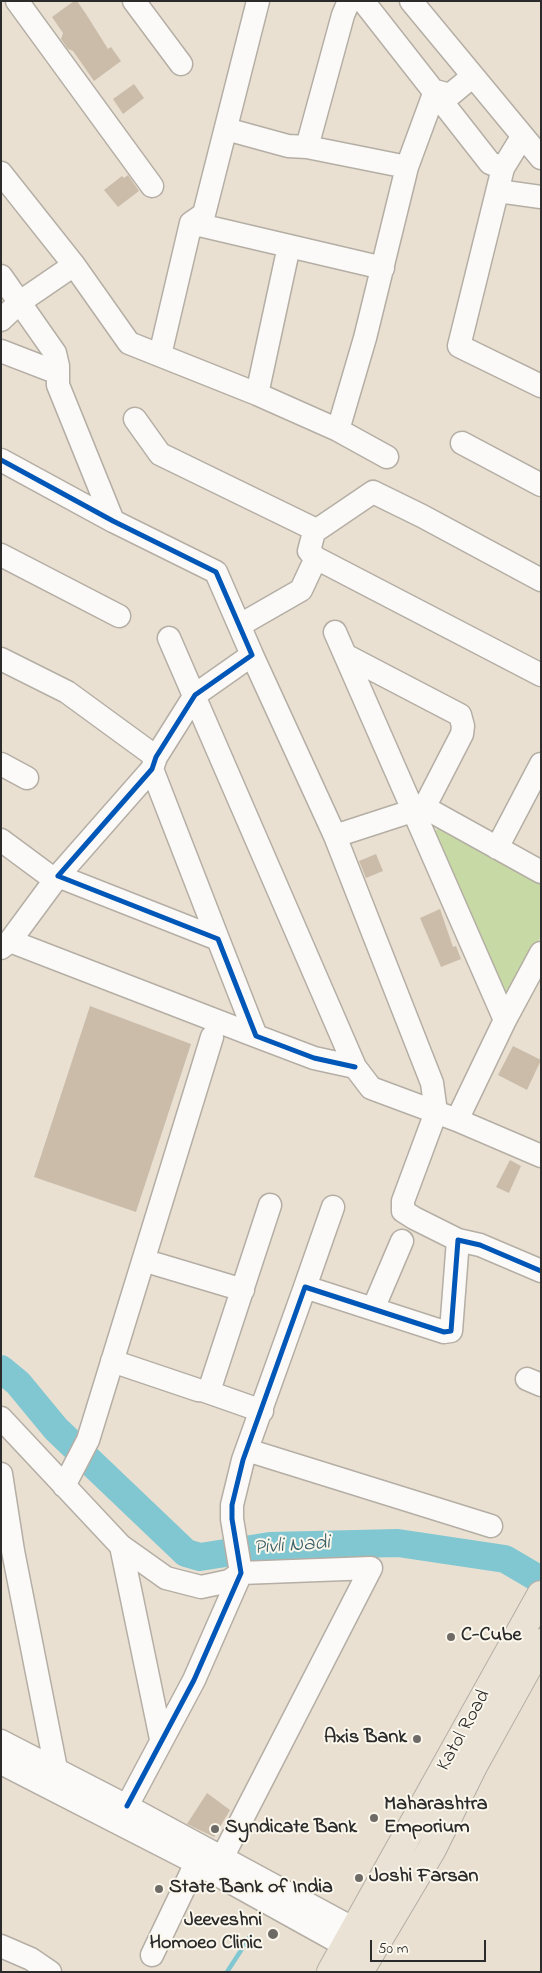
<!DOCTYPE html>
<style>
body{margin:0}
#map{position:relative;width:542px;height:1973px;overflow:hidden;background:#e9e0d2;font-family:"Indie Flower",sans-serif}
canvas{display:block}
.frame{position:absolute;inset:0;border:2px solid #2b2b2b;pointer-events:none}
.scale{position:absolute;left:370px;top:1940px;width:116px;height:22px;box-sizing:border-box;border:2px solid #2b2b2b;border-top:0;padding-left:6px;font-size:15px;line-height:18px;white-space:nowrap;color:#2b2b2b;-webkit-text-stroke:4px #fbf7ec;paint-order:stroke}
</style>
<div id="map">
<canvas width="542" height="1973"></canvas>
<div class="frame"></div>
<div class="scale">50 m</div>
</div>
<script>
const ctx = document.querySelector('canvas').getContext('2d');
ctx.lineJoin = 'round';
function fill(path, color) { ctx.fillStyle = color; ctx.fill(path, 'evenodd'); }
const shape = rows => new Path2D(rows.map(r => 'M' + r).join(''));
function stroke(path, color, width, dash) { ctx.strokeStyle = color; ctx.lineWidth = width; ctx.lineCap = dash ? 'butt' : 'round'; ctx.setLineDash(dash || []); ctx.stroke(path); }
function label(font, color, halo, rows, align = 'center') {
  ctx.font = font + ' "Indie Flower",sans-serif'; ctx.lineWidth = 4; ctx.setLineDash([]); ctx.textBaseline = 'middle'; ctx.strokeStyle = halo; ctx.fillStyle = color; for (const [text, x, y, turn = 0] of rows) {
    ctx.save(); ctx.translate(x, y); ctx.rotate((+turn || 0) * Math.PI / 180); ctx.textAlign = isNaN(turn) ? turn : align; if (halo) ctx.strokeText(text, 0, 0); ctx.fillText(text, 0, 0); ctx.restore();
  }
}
fill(shape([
 [438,829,541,884,541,936,511,994,503,993,432,832]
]), '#c7d9a4');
stroke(shape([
 [227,1972,251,1935]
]), '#81c7d2', 4.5);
stroke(shape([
 [1,1369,18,1383,56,1429,186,1553,200,1557,270,1546,398,1543,505,1559,534,1576]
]), '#81c7d2', 28);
fill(shape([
 [74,1,77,1,86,14,108,49,111,47,121,61,94,81,73,51,68,49,61,39,63,33,52,17],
 [134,84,144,98,123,114,113,99],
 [128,175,139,191,118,207,104,190,122,176,124,178],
 [376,854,383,871,366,878,359,861],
 [440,909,453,947,456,946,461,959,441,967,420,918],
 [90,1006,191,1044,136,1212,34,1177],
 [513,1046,541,1060,527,1090,498,1075],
 [510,1160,521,1166,509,1193,496,1187],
 [207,1793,230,1810,214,1837,187,1824]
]), '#cbbca9');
const minor = shape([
 [17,1,152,186],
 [134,1,181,64],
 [349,1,343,15,307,147,407,167],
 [363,1,490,163,503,168,522,137],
 [411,1,541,158],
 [226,129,288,146,307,147],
 [503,168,459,346,541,386],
 [1,173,74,265,129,343,257,394,338,430,387,457],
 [498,191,541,197],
 [191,223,383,268],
 [1,276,55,353,58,366,58,385,113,521],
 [1,320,20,302,74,265],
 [1,351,58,373],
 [160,355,191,223,204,214,258,1],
 [257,394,289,246],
 [135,419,160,454,312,528,314,532,309,551,316,558,541,675],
 [338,430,365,338,407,167,435,91,450,95,473,76],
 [462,443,541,485],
 [1,460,113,521,216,572,252,655,195,695,156,757,152,769,58,876,218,939,256,1036,314,1058,355,1067],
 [314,532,373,492,422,516,541,580],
 [1,555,119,616],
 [240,625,301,590,316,558],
 [335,632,505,1020],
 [169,638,355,1067,371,1088,457,1120,541,1156],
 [252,655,335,836,415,810,427,802,462,734,463,726,460,715,347,656],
 [1,659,67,692,156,757],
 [1,764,27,778],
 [152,769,218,939],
 [422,806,541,872],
 [335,836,432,1083,436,1112,403,1201,403,1211,414,1218,458,1240],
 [1,840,55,880],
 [497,848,541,764],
 [10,941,256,1036],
 [1,948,10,941,58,876],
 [457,1120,505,1020,541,953],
 [156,1264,243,1290],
 [305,1287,333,1207],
 [373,1309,402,1241],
 [112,1361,198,1390,209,1391,270,1205],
 [527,1379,541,1385],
 [205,1391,262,1411],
 [1,1418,121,1546,161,1739],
 [247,1450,491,1526],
 [1,1474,13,1551,56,1769],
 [64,1486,88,1440,212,1037],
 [121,1546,166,1578,201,1587,229,1581,241,1573,371,1568,222,1858],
 [1,1741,127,1806,369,1937],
 [1,1763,196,1863,360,1954],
 [127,1806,194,1680,241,1573,232,1519,232,1505,243,1460,305,1287,444,1332,451,1331,458,1240,480,1245,541,1271],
 [1,1946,31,1959,50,1972],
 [152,1955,196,1863]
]);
const major = shape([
 [331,1972,541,1595],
 [359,1972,432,1849,473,1766,541,1643]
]);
stroke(minor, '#b4aea5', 25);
stroke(major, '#b4aea5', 30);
stroke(minor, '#fcfaf8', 22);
stroke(major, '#ebe2d6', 28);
stroke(shape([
 [1,460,113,521,216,572,252,655,195,695,156,757,152,769,58,876,218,939,256,1036,314,1058,355,1067],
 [127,1806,194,1680,241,1573,232,1519,232,1505,243,1460,305,1287,444,1332,451,1331,458,1240,480,1245,541,1271]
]), '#0057b8', 5);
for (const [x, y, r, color] of [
 [451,1637,5,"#6e6a65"],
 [417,1739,5,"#6e6a65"],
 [374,1818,5,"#6e6a65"],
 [215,1829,5,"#6e6a65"],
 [359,1878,5,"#6e6a65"],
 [159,1889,5,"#6e6a65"],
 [273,1934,6,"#6e6a65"]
]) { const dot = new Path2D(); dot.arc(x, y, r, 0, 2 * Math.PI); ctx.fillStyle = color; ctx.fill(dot); stroke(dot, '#fbf7ec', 2); }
label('bold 20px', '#2b2b2b', '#fbf7ec', [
 ["C-Cube",461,1637],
 ["Axis Bank",407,1739,"right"],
 ["Maharashtra",384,1806],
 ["Emporium",384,1829],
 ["Syndicate Bank",225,1829],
 ["Joshi Farsan",369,1878],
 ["State Bank of India",169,1889],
 ["Jeeveshni",262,1922,"right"],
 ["Homoeo Clinic",262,1945,"right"]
], 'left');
label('20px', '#2b2b2b', '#fbf7ec', [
 ["Katol Road",465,1731,-61]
]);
label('italic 21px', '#395e65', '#fbf7ec', [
 ["Pivli Nadi",292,1547,-4]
]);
</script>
